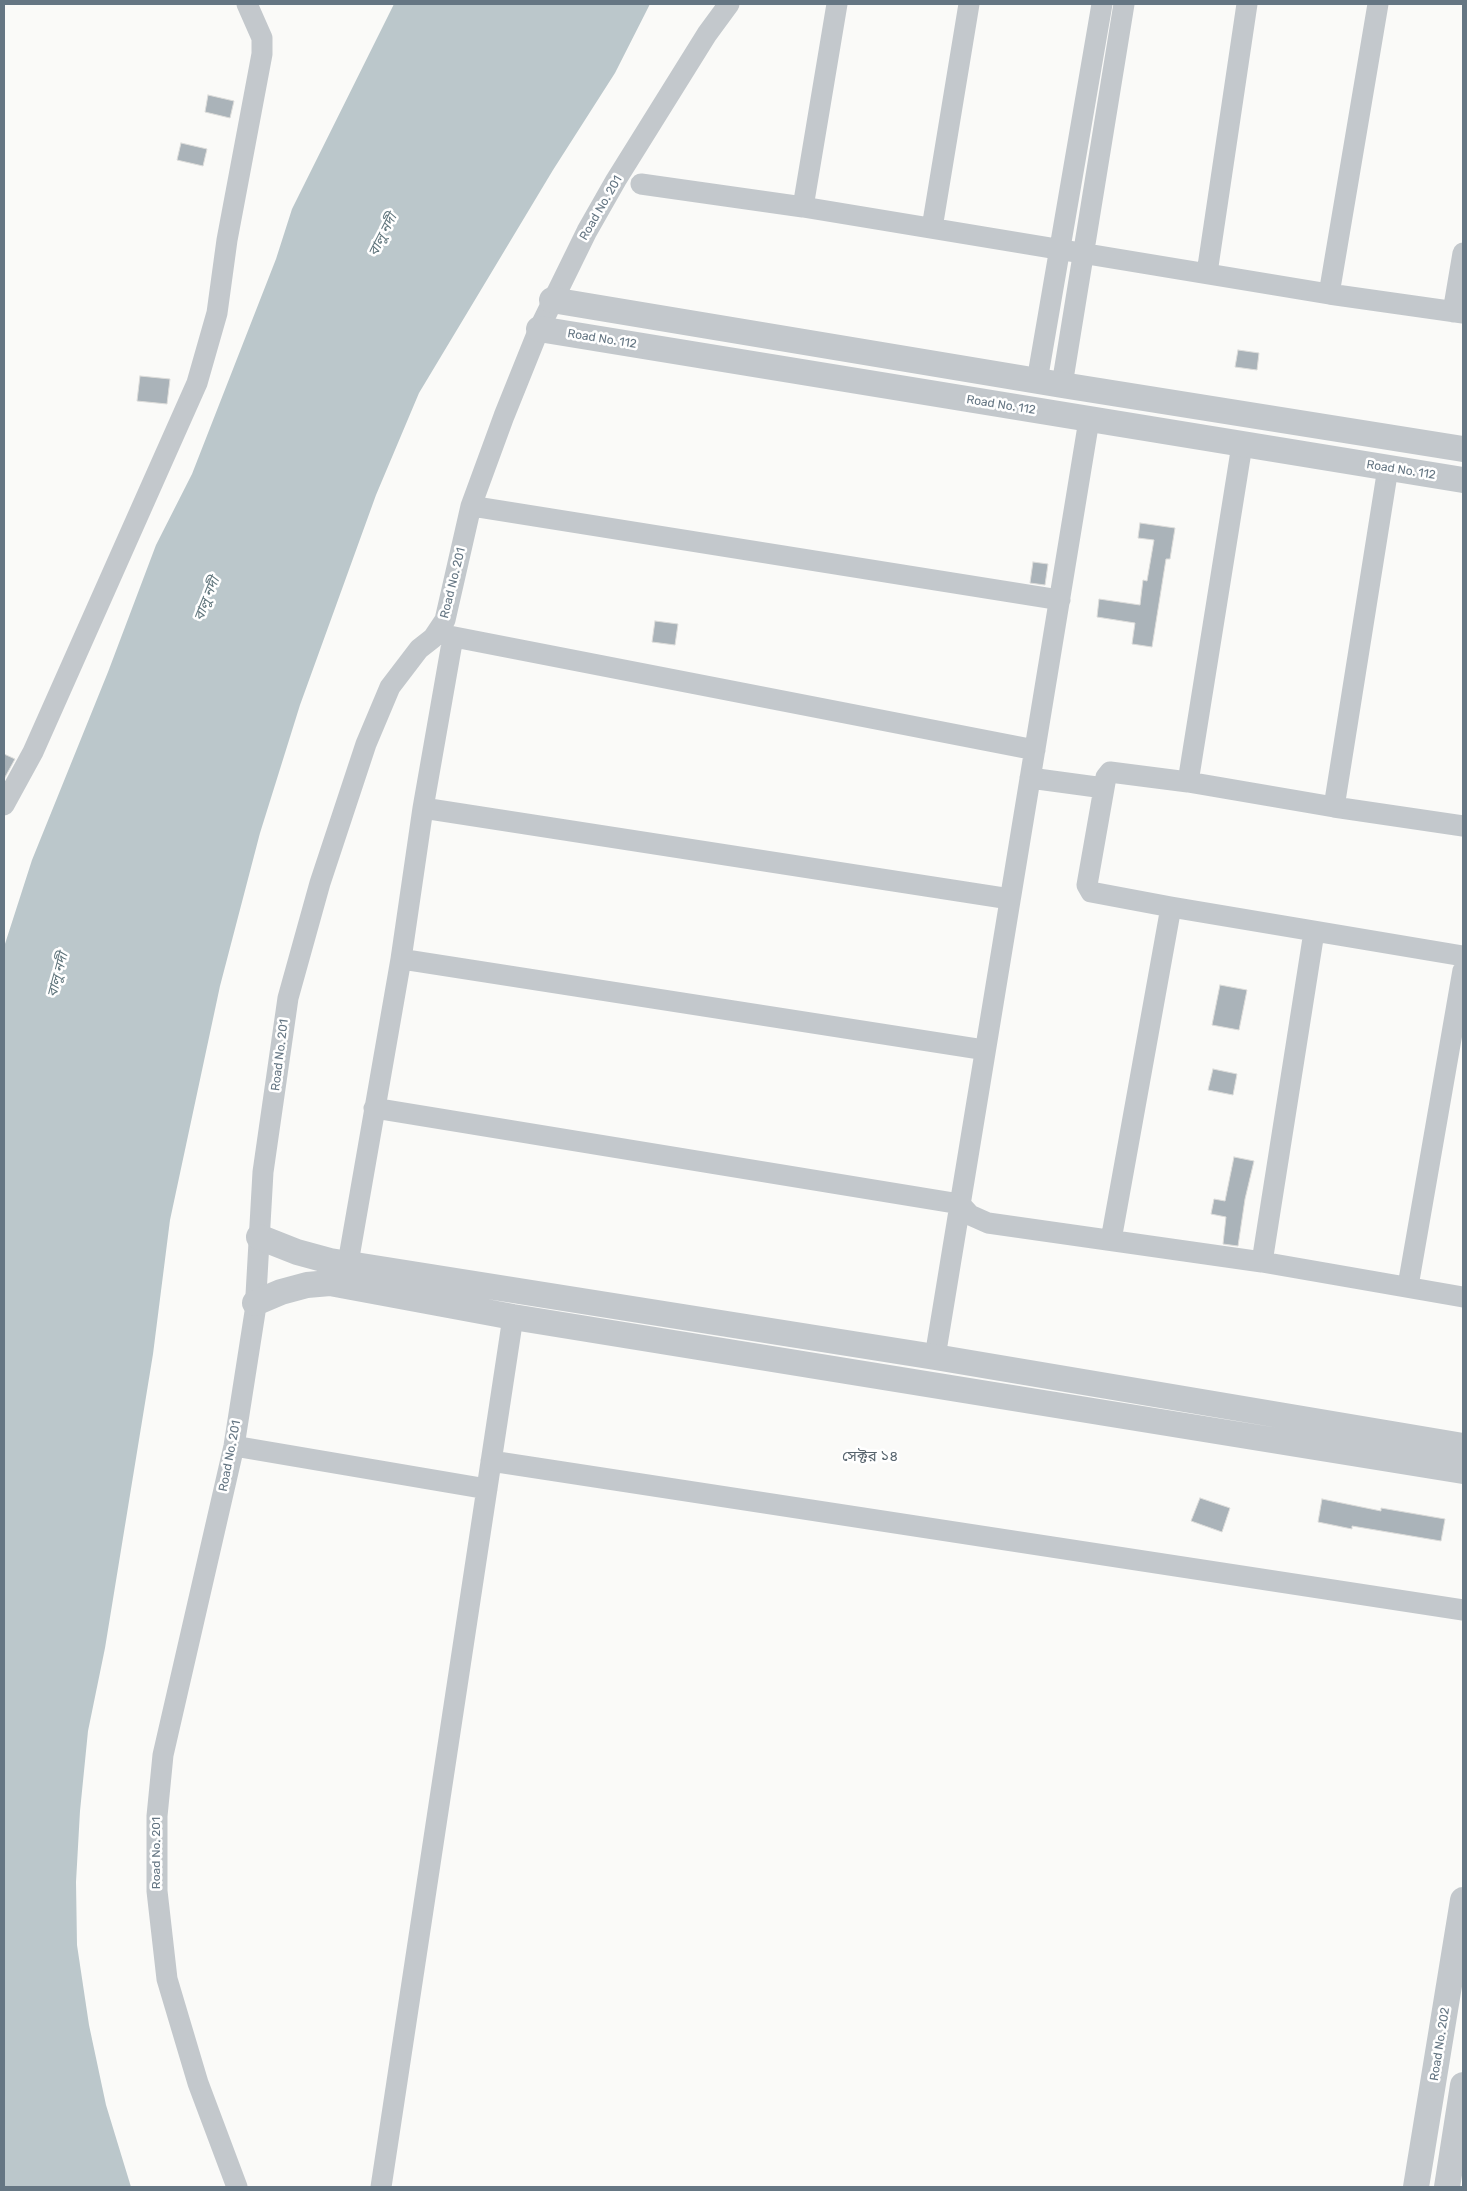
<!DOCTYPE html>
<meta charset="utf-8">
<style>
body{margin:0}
#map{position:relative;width:1467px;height:2191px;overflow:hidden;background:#fafaf8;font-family:Rubik,sans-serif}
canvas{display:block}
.frame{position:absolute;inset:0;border:5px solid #657683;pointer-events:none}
</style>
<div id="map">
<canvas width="1467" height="2191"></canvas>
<div class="frame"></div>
</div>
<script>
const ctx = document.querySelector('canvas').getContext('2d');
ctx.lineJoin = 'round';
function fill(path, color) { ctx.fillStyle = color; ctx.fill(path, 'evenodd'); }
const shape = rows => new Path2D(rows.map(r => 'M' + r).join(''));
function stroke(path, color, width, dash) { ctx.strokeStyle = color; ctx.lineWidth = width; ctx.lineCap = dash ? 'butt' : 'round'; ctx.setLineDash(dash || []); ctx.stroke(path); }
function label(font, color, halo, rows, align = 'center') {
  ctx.font = font + ' Rubik,"Noto Sans Bengali",sans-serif'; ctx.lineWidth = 5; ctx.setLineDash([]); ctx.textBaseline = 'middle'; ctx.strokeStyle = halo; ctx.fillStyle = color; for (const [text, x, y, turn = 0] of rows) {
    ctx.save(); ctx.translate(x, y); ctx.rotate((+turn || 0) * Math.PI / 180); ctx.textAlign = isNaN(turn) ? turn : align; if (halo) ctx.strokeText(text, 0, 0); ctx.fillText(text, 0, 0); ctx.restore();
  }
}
fill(shape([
 [394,4,650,4,615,73,553,170,419,393,376,495,300,705,260,833,220,986,170,1220,153,1354,105,1648,88,1731,80,1811,76,1882,77,1945,89,2025,106,2105,131,2187,4,2187,4,947,32,860,108,672,156,545,192,474,276,259,292,209]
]), '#bbc7cb');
const building = shape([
 [208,95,234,101,230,118,205,112,208,95],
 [181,143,207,149,203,166,177,160,181,143],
 [1238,350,1259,353,1257,370,1235,367,1238,350],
 [140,376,170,379,167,404,137,401,140,376],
 [1140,523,1175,528,1170,559,1166,559,1152,647,1132,644,1135,623,1097,617,1099,599,1140,605,1143,580,1147,581,1154,540,1138,538,1140,523],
 [1033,562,1048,564,1045,585,1030,583,1033,562],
 [655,621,678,624,675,645,652,642,655,621],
 [4,754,15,759,4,779,4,754],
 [1220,985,1247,990,1239,1030,1212,1025,1220,985],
 [1213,1069,1237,1074,1233,1095,1208,1090,1213,1069],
 [1234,1157,1254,1161,1245,1199,1238,1246,1223,1244,1226,1217,1211,1214,1214,1199,1225,1201,1234,1157],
 [1200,1498,1230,1508,1222,1532,1191,1521,1200,1498],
 [1322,1499,1381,1511,1381,1508,1445,1519,1441,1541,1352,1526,1352,1529,1318,1522,1322,1499]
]);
fill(building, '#aab3b9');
stroke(building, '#dcdcda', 1);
stroke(shape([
 [641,184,803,207,1329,294,1463,313],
 [803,207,837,4],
 [932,228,969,4],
 [1207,273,1247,4],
 [1329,294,1378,4],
 [1453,312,1463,253],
 [1037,381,1102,4],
 [1062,385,1124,4],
 [471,506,1060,600],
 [439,634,1035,750],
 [1030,778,1104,788],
 [1188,782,1242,445],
 [4,805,33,752,197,383,217,313,227,240,262,54,262,38,247,4],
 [1334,807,1388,468],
 [423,808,1010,899],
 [1463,826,1334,807,1188,782,1110,772,1106,777,1087,885,1091,892,1171,907,1463,956],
 [401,959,985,1050],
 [374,1108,960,1204,970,1215,988,1223,1262,1262,1463,1297],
 [1111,1240,1171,907],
 [1262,1262,1314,932],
 [348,1263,401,959,423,808,453,637],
 [1408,1286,1463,970],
 [935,1357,1089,420],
 [234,1446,487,1489],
 [491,1461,1463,1610],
 [237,2187,198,2083,167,1979,157,1891,157,1816,163,1755,234,1446,255,1312,263,1172,288,998,320,883,366,744,390,687,419,649,433,638,445,620,471,506,504,416,539,329,587,231,616,180,707,34,729,4],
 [381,2187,513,1317]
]), '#c3c8cc', 21);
stroke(shape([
 [552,300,1062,385,1463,449],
 [539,329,1463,480],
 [259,1237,297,1252,330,1261,935,1357,1463,1446],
 [255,1303,281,1292,307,1285,330,1283,513,1317,1463,1471],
 [1416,2187,1463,1900],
 [1447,2187,1463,2085]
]), '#c3c8cc', 26);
label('12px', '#657683', '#fff', [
 ["Road No. 201",601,208,-60],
 ["Road No. 112",602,339,9],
 ["Road No. 112",1001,405,9],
 ["Road No. 112",1401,470,9],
 ["Road No. 201",453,583,-76],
 ["Road No. 201",280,1055,-83],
 ["Road No. 201",230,1456,-79],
 ["Road No. 201",157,1853,-90],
 ["Road No. 202",1440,2044,-81]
]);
label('italic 14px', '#60757c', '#fff', [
 ["বালু নদী",383,235,-63],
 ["বালু নদী",207,599,-68],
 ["বালু নদী",58,975,-75]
]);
label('15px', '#57646e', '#fff', [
 ["সেক্টর ১৪",870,1457]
]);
</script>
